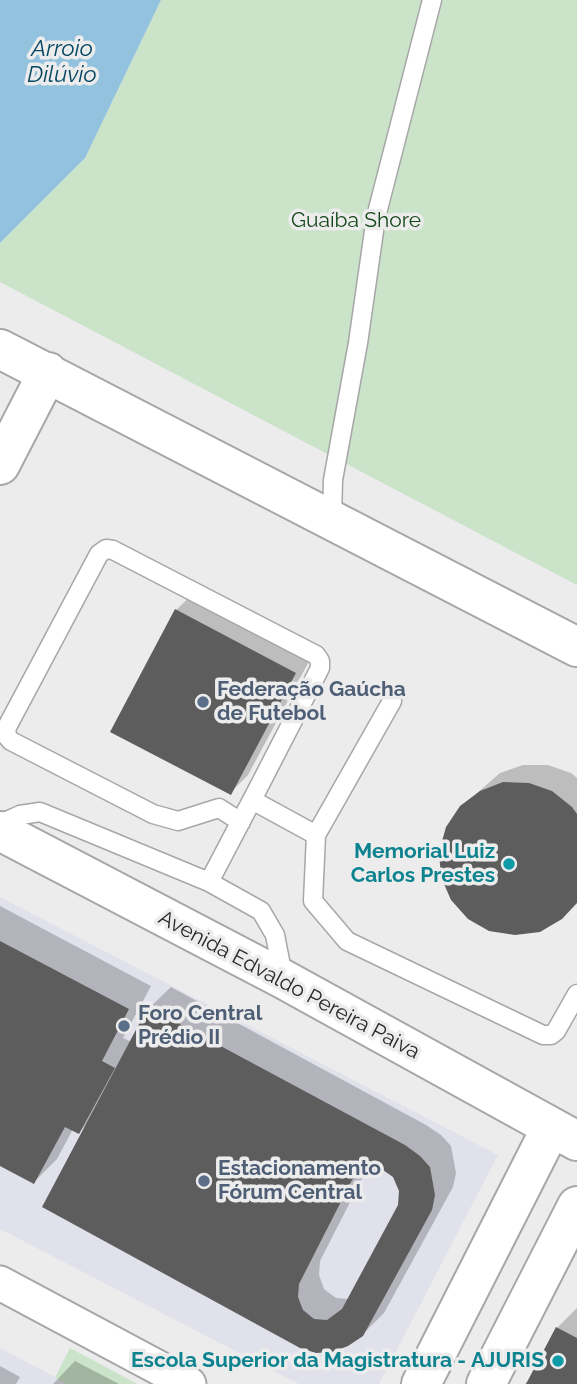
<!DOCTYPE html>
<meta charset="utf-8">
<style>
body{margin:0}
canvas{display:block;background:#ececed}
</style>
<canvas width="577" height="1384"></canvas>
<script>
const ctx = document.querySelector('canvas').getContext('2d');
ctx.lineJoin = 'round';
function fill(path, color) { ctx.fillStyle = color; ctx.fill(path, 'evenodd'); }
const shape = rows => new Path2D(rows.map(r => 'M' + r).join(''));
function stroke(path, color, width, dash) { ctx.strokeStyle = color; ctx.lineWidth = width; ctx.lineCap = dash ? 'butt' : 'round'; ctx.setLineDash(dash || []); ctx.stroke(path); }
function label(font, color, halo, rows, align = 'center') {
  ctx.font = font + ' Raleway,sans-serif'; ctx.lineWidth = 7; ctx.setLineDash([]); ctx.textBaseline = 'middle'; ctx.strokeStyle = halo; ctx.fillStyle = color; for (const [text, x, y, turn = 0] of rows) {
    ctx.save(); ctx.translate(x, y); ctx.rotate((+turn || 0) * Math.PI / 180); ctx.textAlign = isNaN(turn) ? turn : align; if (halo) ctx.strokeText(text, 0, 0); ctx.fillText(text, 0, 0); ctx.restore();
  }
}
fill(shape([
 [0,897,498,1155,379,1384,299,1384,0,1229],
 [0,1348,55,1377,70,1348,137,1384,0,1384]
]), '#e0e1ea');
fill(shape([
 [161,0,577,0,577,585,0,282,0,243,85,158],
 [70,1348,106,1367,137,1384,67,1384,55,1378]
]), '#cae3c9');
fill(shape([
 [0,0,161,0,85,158,0,243]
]), '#93c2de');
fill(shape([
 [195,592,313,654,248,775,230,793,176,610],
 [523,765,548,765,571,773,577,778,577,902,461,807,500,773],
 [0,906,151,986,123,1038,132,1042,149,1008,171,987,426,1125,441,1135,451,1146,456,1173,453,1187,384,1313,362,1335,332,1350,87,1124,79,1132,73,1129,57,1159,34,1182,0,1164],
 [384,1168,395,1176,401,1191,400,1206,349,1299,336,1298,324,1289,319,1275,320,1261,366,1171],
 [577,1308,577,1384,525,1384,531,1378,557,1328],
 [75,1361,119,1384,53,1384],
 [0,1366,20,1377,16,1384,0,1384]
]), '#0003');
fill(shape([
 [175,609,296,673,231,795,110,732],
 [503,782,529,783,552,791,572,807,577,814,577,903,562,919,540,932,515,935,489,931,468,919,451,900,441,877,439,852,446,827,460,806,480,791],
 [0,941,129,1009,102,1061,115,1068,79,1134,65,1127,34,1184,0,1166],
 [148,1007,405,1145,420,1156,430,1167,435,1195,432,1210,363,1336,348,1346,332,1352,316,1353,300,1348,42,1207],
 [369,1170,383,1170,393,1177,399,1191,398,1205,342,1309,327,1320,314,1319,303,1310,298,1297,299,1284,352,1180,358,1173],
 [556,1327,577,1338,577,1384,526,1384]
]), '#5d5d5e');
const service = shape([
 [332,520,333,480,358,343,376,217,432,0],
 [392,701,316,835,313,901,347,941,543,1035,551,1035,556,1031,577,994],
 [241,822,219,808,178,821,153,814,11,741,6,735,7,727,99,554,106,549,113,550,316,655,320,661,320,668,252,800],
 [0,824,20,815,40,812,209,882,261,911,275,935,283,976],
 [209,882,252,800,316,835]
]);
const minor = shape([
 [0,1283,189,1384]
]);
const tertiary = shape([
 [421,1384,551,1128],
 [486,1384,577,1206]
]);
const secondary = shape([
 [0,349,577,647],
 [0,465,48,372],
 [0,831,283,979,577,1141]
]);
stroke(service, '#a7a7a8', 21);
stroke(minor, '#a7a7a8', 37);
stroke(tertiary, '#a7a7a8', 42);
stroke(secondary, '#a7a7a8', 42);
stroke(service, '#fff', 18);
stroke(minor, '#fff', 33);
stroke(tertiary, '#fff', 38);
stroke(secondary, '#fff', 38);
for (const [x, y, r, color] of [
 [203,702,7,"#5c6f8a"],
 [509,864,7,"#0f9aa8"],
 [124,1026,7,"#5c6f8a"],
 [204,1181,7,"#5c6f8a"],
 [558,1361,7,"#0f9aa8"]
]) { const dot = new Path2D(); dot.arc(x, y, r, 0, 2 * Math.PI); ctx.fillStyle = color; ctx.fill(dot); stroke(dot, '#ececed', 2.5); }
label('21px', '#144819', '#ececed', [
 ["Guaíba Shore",356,221]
]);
label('bold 21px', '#4e5e75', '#ececed', [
 ["Federação Gaúcha",217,690],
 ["de Futebol",217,714],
 ["Foro Central",138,1014],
 ["Prédio II",138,1038],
 ["Estacionamento",218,1169],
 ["Fórum Central",218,1193]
], 'left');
label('bold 21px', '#0d838f', '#ececed', [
 ["Memorial Luiz",495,852],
 ["Carlos Prestes",495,876],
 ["Escola Superior da Magistratura - AJURIS",544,1361]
], 'right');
label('21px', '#282829', '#ececed', [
 ["Avenida Edvaldo Pereira Paiva",289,985,28]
]);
label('italic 23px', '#064762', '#ececed', [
 ["Arroio",62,49],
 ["Dilúvio",62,75]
]);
</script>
